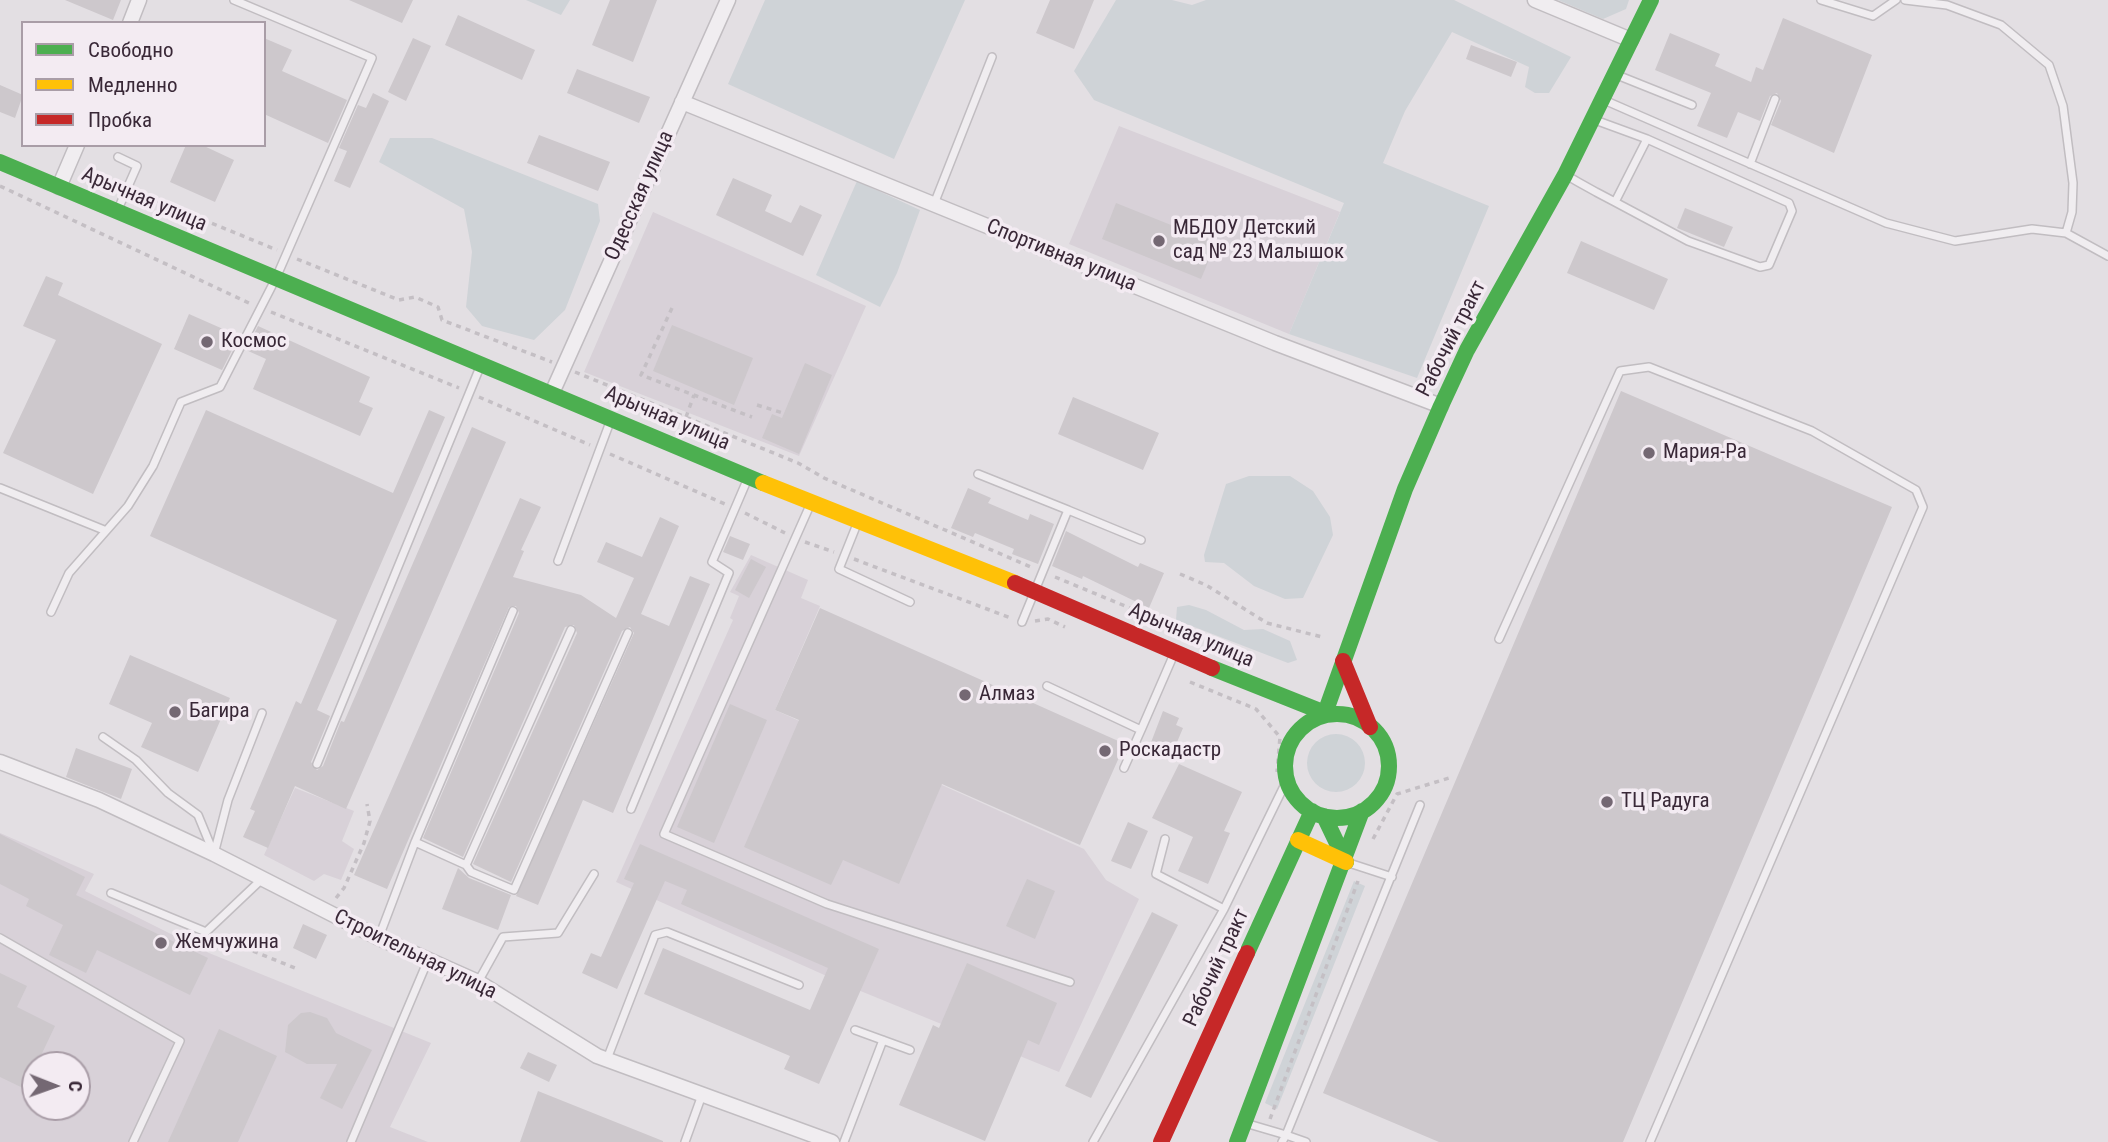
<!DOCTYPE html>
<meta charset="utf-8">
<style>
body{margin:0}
#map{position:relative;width:2108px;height:1142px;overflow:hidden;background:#e3dfe3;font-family:"Roboto Condensed",sans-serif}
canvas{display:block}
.legend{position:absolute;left:21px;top:21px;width:245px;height:126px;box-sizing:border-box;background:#f3ebf2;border:2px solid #a99da7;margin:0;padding:9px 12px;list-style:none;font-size:21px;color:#392837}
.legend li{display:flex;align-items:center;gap:14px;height:35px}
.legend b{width:35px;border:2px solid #a99da7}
.north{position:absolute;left:21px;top:1051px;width:70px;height:70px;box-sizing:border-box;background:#f3ebf2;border:2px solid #a99da7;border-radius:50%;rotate:91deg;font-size:19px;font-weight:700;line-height:28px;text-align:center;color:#392837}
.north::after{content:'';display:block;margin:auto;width:24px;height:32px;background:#746873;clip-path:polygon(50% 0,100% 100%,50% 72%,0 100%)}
</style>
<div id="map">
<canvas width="2108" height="1142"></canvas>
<ul class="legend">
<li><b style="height:9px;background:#4caf50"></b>Свободно</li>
<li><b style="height:9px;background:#ffc107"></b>Медленно</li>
<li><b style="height:9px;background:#c62828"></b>Пробка</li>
</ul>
<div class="north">С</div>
</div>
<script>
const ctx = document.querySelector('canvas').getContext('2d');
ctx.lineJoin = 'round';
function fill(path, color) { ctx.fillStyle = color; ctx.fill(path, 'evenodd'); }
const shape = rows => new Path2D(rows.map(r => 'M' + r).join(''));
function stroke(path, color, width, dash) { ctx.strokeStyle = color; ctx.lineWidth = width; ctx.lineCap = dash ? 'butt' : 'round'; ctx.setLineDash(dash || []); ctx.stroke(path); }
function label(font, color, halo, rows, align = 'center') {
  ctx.font = font + ' "Roboto Condensed",sans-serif'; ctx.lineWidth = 7; ctx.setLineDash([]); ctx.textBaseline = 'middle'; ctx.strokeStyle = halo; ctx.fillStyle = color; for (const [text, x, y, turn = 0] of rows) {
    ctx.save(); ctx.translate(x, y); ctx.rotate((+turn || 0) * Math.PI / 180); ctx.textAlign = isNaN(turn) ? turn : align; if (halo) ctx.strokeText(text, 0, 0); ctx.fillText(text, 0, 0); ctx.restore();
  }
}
fill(shape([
 [1119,126,1340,212,1289,334,1069,244],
 [653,212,866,306,799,456,584,372],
 [751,555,808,580,801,598,820,606,775,710,1084,849,1106,880,1139,899,1059,1072,858,990,616,882,733,620,730,618,739,596,730,592],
 [295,788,354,811,342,841,354,849,341,880,324,874,314,881,264,855],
 [0,833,94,874,85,891,209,953,431,1043,390,1127,428,1142,0,1142],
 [35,1065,77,1065,77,1107,35,1107]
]), '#d8d1d8');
fill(shape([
 [526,0,570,0,561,15],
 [765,0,965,0,894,159,728,84],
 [1116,0,1172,0,1192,5,1206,0,1454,0,1571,57,1549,93,1535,93,1525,87,1529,67,1452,32,1405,111,1383,163,1489,206,1417,378,1289,334,1344,203,1094,100,1074,71],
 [1558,0,1629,0,1626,9,1603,19],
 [390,138,432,138,598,204,600,221,565,310,534,340,482,326,466,307,472,252,464,209,379,162],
 [857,181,920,210,897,273,880,307,816,275],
 [1249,476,1290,476,1313,491,1330,517,1333,535,1303,598,1285,599,1254,586,1224,563,1205,562,1204,555,1226,484],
 [1189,605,1206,610,1244,630,1263,629,1290,641,1297,660,1288,663,1176,620,1177,607],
 '1307 763a29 29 0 1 1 58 0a29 29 0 1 1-58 0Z',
 [1354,881,1365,886,1277,1109,1265,1103]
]), '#cfd3d7');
fill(shape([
 [65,0,121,0,113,20],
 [349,0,413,0,402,23],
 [610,0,657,0,633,62,592,45],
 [1050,0,1094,0,1074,49,1036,33],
 [458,15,535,50,522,80,445,45],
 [1783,18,1872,55,1834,153,1771,125,1781,101,1777,93,1770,96,1760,121,1738,112,1727,138,1697,126,1711,93,1655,70,1670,33,1720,54,1715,66,1751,82,1756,67,1763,70],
 [264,38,292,50,282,71,347,100,328,143,264,114],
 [413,38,431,46,406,101,388,92],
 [1471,45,1517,62,1511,77,1466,59],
 [577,69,650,97,639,123,567,93],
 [0,85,23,95,15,118,0,112],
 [373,93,389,101,350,188,334,181,347,151,339,148,358,105,366,108],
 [539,135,610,162,598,191,527,163],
 [186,145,202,145,234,160,215,202,170,182],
 [733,178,772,195,765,211,791,223,800,205,822,215,803,256,716,215],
 [1116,203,1216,243,1201,279,1102,239],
 [1685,208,1733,227,1724,247,1677,228],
 [1581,241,1668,279,1654,310,1567,273],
 [46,276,63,283,58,295,162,344,93,494,3,453,56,340,23,326],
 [189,314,239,336,222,370,174,349],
 [672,325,753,358,734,405,653,371],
 [258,326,370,377,359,402,373,408,360,436,253,389,266,359,246,350],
 [805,363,832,375,799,454,762,438,772,414,782,418],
 [1621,391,1892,507,1623,1142,1439,1142,1323,1093],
 [1073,397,1159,433,1143,470,1058,434],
 [206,410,393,493,429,410,445,417,317,710,330,716,311,762,317,770,323,766,341,721,344,722,472,427,506,442,346,809,295,786,268,848,243,837,255,811,250,809,296,701,301,704,337,620,150,536],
 [968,488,991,498,988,503,1028,520,1030,514,1054,524,1038,564,1012,554,1014,549,975,533,973,537,951,528],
 [520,498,541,507,521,550,524,551,513,577,581,595,616,618,634,578,597,562,606,542,642,557,660,517,679,526,641,614,669,626,690,576,710,584,613,813,583,800,538,905,516,896,634,633,630,627,622,631,511,882,473,864,577,633,574,625,565,627,463,857,423,838,519,613,516,606,509,607,387,889,354,875],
 [1066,531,1138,567,1140,563,1164,573,1149,608,1083,576,1082,579,1052,566],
 [730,536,750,544,743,560,723,552],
 [751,559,766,567,749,598,735,590],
 [820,608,1125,744,1080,845,942,784,899,884,843,860,831,885,744,847,799,720,775,710],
 [130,655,230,698,198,772,141,747,152,723,109,704],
 [730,704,767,720,714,843,677,827],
 [1163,711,1179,718,1176,725,1183,728,1172,754,1150,745],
 [76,748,132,769,121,799,66,777],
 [1179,764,1242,792,1224,831,1230,833,1208,884,1178,871,1193,837,1152,818],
 [1128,822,1148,831,1131,869,1111,861],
 [0,834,85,877,76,895,208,958,190,995,97,950,86,973,49,955,63,925,26,906,29,899,0,884],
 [640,844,879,949,819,1084,784,1069,790,1056,644,994,663,948,810,1010,828,968,681,904,687,890,665,881,617,989,582,973,591,953,601,957,634,883,624,879],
 [458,868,469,878,511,895,498,930,442,909],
 [1027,879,1055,891,1035,939,1006,926],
 [1152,912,1178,925,1091,1098,1065,1086],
 [303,924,327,935,316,959,293,948],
 [967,963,1057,1003,1039,1045,1028,1040,985,1141,899,1105,933,1025,939,1028],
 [0,973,27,986,17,1007,55,1026,25,1089,0,1077],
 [310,1012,327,1018,336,1033,372,1050,342,1109,320,1098,337,1064,307,1064,285,1052,288,1025,301,1013],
 [219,1029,277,1056,238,1142,168,1142],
 [528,1052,557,1065,549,1082,520,1068],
 [538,1091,663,1141,663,1142,520,1142]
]), '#cdc8cc');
const lane = shape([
 [1821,0,1873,16,1896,0],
 [1905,0,1947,5,2001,25,2049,65,2063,106,2073,183,2072,212,2066,233,2108,256],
 [1617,75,1692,105],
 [1604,100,1886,223,1955,241,2032,229,2066,233],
 [1595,120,1647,139],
 [118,157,137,166,119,207],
 [1750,164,1775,99],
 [1566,175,1578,182,1596,192,1615,202,1688,241,1760,267,1769,265,1792,211,1789,203,1647,139,1615,202],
 [934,204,992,57],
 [978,474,1068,510,1022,622],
 [0,488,104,530],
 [811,503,664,834,827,904,1070,982],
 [1068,510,1141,540],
 [857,524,839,569,910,602],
 [558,561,610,422],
 [51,612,69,573,128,506,153,466,181,402,220,387,276,278,372,58,234,0],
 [1499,639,1620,371,1649,367,1812,431,1916,490,1923,507,1650,1142],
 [1047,686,1141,730,1174,654],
 [103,737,136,760,168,793,198,815,214,854,228,800,262,713],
 [317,764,480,367],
 [1124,768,1141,730],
 [631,809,729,573,712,562,748,478],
 [1165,839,1156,874,1224,909],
 [415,842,466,865,571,630],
 [1349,863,1392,877],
 [466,865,471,872,514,890,628,633],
 [111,893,206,932,262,879],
 [379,937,415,842,513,611],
 [0,938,180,1041,133,1142],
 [478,982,503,937,558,933,594,874],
 [855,1030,910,1050],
 [607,1059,655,935,667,932,799,985],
 [1245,1123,1286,1135,1420,805],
 [351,1142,428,960],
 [685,1142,702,1095],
 [844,1142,883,1040],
 [1093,1142,1224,909,1287,780],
 [1282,1142,1286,1135,1306,1142]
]);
const street = shape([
 [1535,0,1631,40],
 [130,23,139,0],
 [682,102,1275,343,1441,406],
 [59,187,77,145],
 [552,393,728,0],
 [0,762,99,800,214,854,379,938,478,982,597,1056,832,1142]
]);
stroke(lane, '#c1bdc1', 10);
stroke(street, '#c1bdc1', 17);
stroke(shape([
 [0,186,251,304],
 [138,193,277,250],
 [297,259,399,300,415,297,438,307,442,320,552,362],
 [672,308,641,375,752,417],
 [271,312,459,388],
 [575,372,798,463,824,478,1031,567],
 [479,397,590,445],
 [757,405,783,413],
 [686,417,694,395],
 [610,454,725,504],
 [745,513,785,533],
 [805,542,834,552],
 [854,559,1011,618],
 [1180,574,1206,585,1267,623,1322,637],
 [1055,577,1159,620],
 [1035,621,1048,619,1065,627],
 [1190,682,1256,709,1280,737,1277,772],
 [1373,839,1397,794,1449,778],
 [336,898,344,888,364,843,370,821,367,804],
 [216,936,295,968],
 [1270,1119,1358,881]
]), '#c4bfc4', 3.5, [5, 5]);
stroke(lane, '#f0edf0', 7);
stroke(street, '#f0edf0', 14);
stroke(shape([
 [0,162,763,483],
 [1212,668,1325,713],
 [1325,713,1405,489,1441,406,1467,350,1565,175,1651,0],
 '1285 766a52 52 0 1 1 104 0a52 52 0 1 1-104 0Z',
 [1324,816,1346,862],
 [1247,953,1312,811],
 [1237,1142,1362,811]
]), '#4caf50', 16);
stroke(shape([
 [763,483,1015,583],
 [1298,840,1346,862]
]), '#ffc107', 16);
stroke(shape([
 [1015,583,1212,668],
 [1343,661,1370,727],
 [1161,1142,1247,953]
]), '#c62828', 16);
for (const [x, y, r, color] of [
 [1159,241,7,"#746873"],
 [207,342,7,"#746873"],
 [1649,453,7,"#746873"],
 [965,695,7,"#746873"],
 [175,712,7,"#746873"],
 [1105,751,7,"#746873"],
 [1607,802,7,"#746873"],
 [161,943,7,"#746873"]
]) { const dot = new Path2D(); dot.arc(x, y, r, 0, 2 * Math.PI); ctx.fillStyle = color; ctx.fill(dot); stroke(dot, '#f3ebf2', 2.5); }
label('21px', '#392837', '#f3ebf2', [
 ["Одесская улица",640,196,-66],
 ["Арычная улица",144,200,23],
 ["Спортивная улица",1061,256,22],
 ["Рабочий тракт",1452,339,-63],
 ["Арычная улица",667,419,23],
 ["Арычная улица",1191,636,23],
 ["Строительная улица",415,955,26],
 ["Рабочий тракт",1217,968,-65]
]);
label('21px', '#392837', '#f3ebf2', [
 ["МБДОУ Детский",1173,229],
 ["сад № 23 Малышок",1173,253],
 ["Космос",221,342],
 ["Мария-Ра",1663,453],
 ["Алмаз",979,695],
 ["Багира",189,712],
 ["Роскадастр",1119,751],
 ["ТЦ Радуга",1621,802],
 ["Жемчужина",175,943]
], 'left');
</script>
